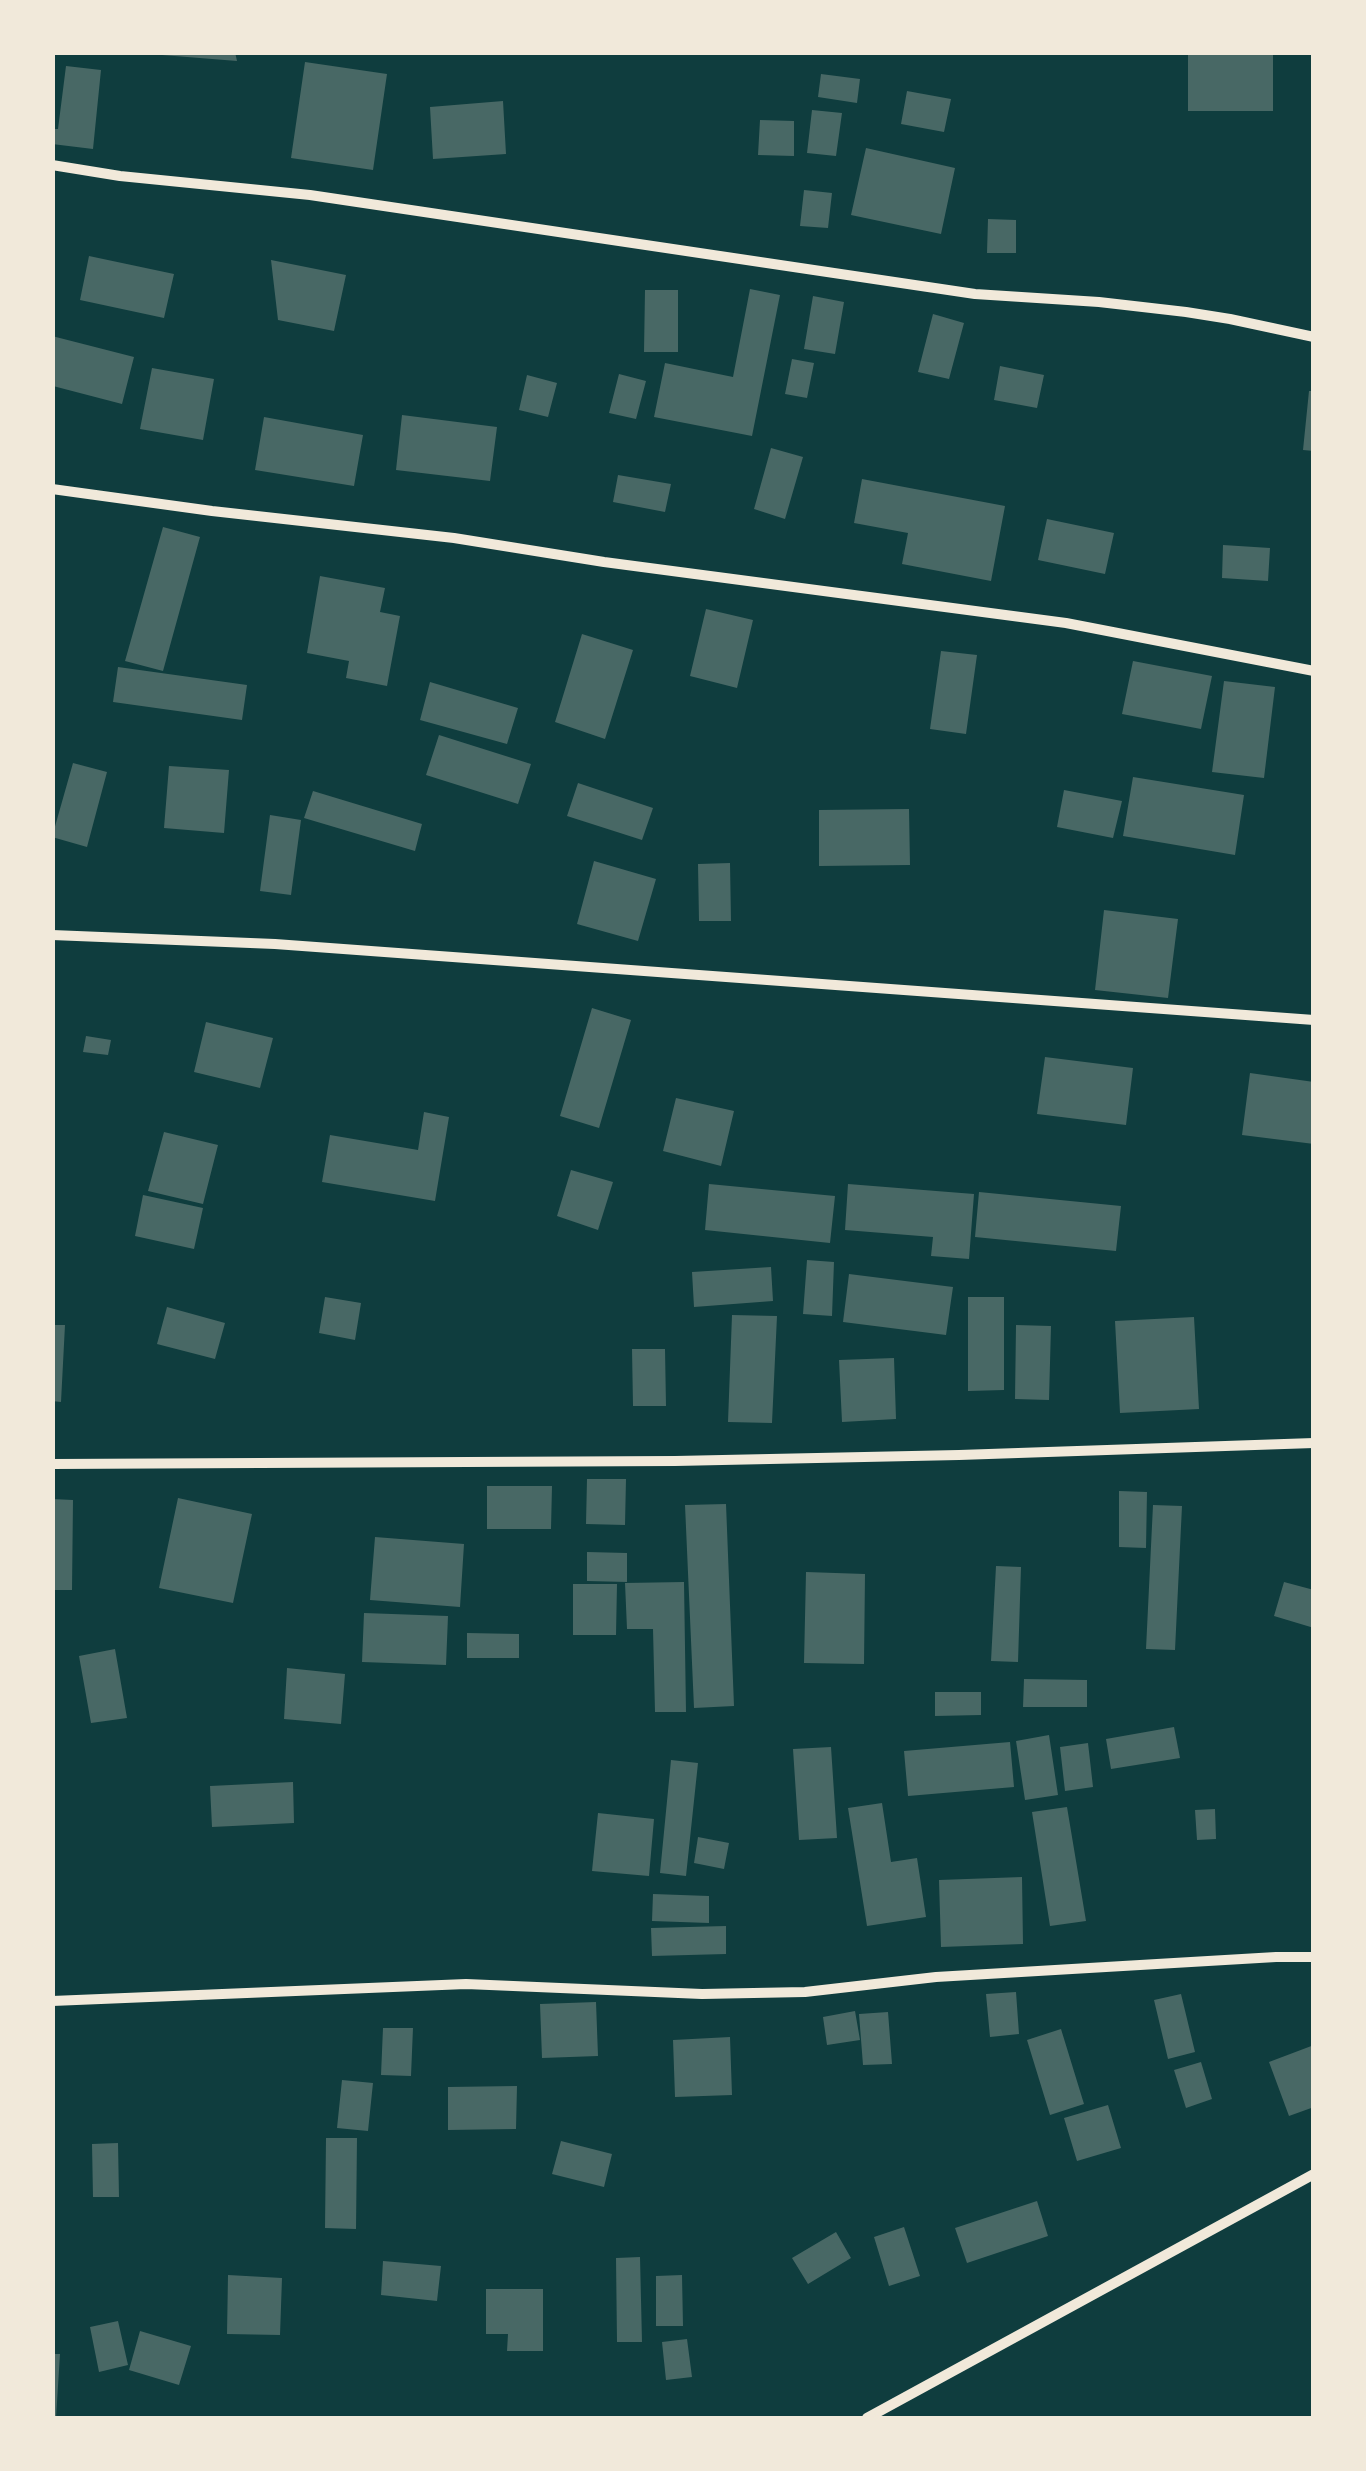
<!DOCTYPE html>
<style>
body{margin:0}
#map{position:relative;width:1366px;height:2471px;overflow:hidden;background:#0f3d3e;font-family:"Source Sans 3",sans-serif}
canvas{display:block}
.frame{position:absolute;inset:0;border:55px solid #f1e9da;pointer-events:none}
</style>
<div id="map">
<canvas width="1366" height="2471"></canvas>
<div class="frame"></div>
</div>
<script>
const ctx = document.querySelector('canvas').getContext('2d');
ctx.lineJoin = 'round';
function fill(path, color) { ctx.fillStyle = color; ctx.fill(path, 'evenodd'); }
const shape = rows => new Path2D(rows.map(r => 'M' + r).join(''));
function stroke(path, color, width, dash) { ctx.strokeStyle = color; ctx.lineWidth = width; ctx.lineCap = dash ? 'butt' : 'round'; ctx.setLineDash(dash || []); ctx.stroke(path); }
fill(shape([
 [162,52,235,52,237,61,162,55],
 [1188,52,1273,52,1273,111,1188,111],
 [305,62,387,74,373,170,291,158],
 [66,66,101,70,93,149,52,144,52,129,58,129],
 [821,74,860,79,857,103,818,97],
 [907,91,951,99,944,132,901,124],
 [503,101,506,154,433,159,430,107],
 [812,110,842,113,836,156,807,153],
 [760,120,794,121,794,156,758,155],
 [866,148,955,168,941,234,851,215],
 [804,190,832,193,828,228,800,226],
 [988,219,1016,220,1016,253,987,253],
 [89,256,174,274,164,318,80,300],
 [271,260,346,275,334,331,278,320],
 [750,289,780,295,752,436,654,417,665,363,733,377],
 [645,290,678,290,678,352,644,352],
 [813,296,844,302,835,354,804,349],
 [933,314,964,323,949,379,918,372],
 [52,336,134,357,122,404,53,386],
 [792,359,814,363,807,398,785,394],
 [1000,366,1044,375,1037,408,994,400],
 [152,368,214,379,203,440,140,429],
 [619,374,646,381,636,419,609,413],
 [527,375,557,383,548,417,519,410],
 [1309,391,1314,391,1314,451,1303,450],
 [402,415,497,427,490,481,396,470],
 [264,417,363,435,354,486,255,470],
 [771,448,803,457,785,519,754,509],
 [618,475,671,484,665,512,613,502],
 [862,479,1005,506,991,581,902,564,908,533,854,523],
 [1047,519,1114,533,1105,574,1038,560],
 [163,527,200,537,163,671,125,661],
 [1223,545,1270,548,1268,581,1222,578],
 [320,576,385,588,380,612,400,616,387,686,346,678,349,661,307,653],
 [706,609,753,620,737,688,690,676],
 [582,634,633,650,605,739,555,722],
 [941,651,977,655,966,734,930,729],
 [1133,661,1212,676,1201,729,1122,714],
 [118,667,247,685,242,720,113,702],
 [1224,681,1275,687,1264,778,1212,772],
 [430,682,518,708,507,744,420,720],
 [439,735,531,764,518,804,426,775],
 [73,763,107,772,87,847,52,837],
 [169,766,229,770,224,833,164,828],
 [1133,777,1244,795,1235,855,1123,836],
 [578,783,653,808,642,840,567,816],
 [1064,790,1122,801,1113,838,1057,827],
 [313,791,422,824,415,851,304,818],
 [909,809,910,865,819,866,819,810],
 [270,815,301,820,291,895,260,891],
 [594,861,656,879,638,941,577,924],
 [730,863,731,921,699,921,698,864],
 [1104,910,1178,919,1168,998,1095,990],
 [592,1008,631,1020,599,1128,560,1116],
 [206,1022,273,1038,260,1088,194,1072],
 [86,1036,111,1040,108,1055,83,1052],
 [1045,1057,1133,1068,1126,1125,1037,1114],
 [1250,1073,1314,1082,1314,1144,1242,1135],
 [676,1098,734,1111,721,1166,663,1151],
 [424,1112,449,1117,435,1201,322,1182,330,1135,418,1150],
 [164,1132,218,1145,203,1204,148,1191],
 [571,1170,613,1182,598,1230,557,1216],
 [709,1184,835,1196,830,1243,705,1230],
 [848,1184,974,1194,969,1259,931,1256,933,1237,845,1230],
 [979,1192,1121,1206,1116,1251,975,1237],
 [143,1195,203,1208,194,1249,135,1236],
 [807,1260,834,1262,832,1316,803,1314],
 [771,1267,773,1301,694,1307,692,1272],
 [849,1274,953,1287,946,1335,843,1322],
 [325,1297,361,1303,355,1340,319,1333],
 [968,1297,1004,1297,1004,1390,968,1391],
 [167,1307,225,1323,215,1359,157,1344],
 [732,1315,777,1316,772,1423,728,1422],
 [1194,1317,1199,1409,1120,1413,1115,1321],
 [52,1325,65,1325,61,1402,52,1401],
 [1016,1325,1051,1326,1049,1400,1015,1399],
 [632,1349,665,1349,666,1406,633,1406],
 [894,1358,896,1419,842,1422,839,1360],
 [587,1479,626,1479,625,1525,586,1524],
 [487,1486,552,1486,551,1529,487,1529],
 [1119,1491,1147,1492,1146,1548,1119,1547],
 [178,1498,252,1514,233,1603,159,1588],
 [52,1499,73,1500,72,1590,52,1590],
 [726,1504,734,1706,694,1708,685,1505],
 [1153,1505,1182,1506,1175,1650,1146,1649],
 [375,1537,464,1544,460,1607,370,1600],
 [587,1552,627,1553,627,1582,587,1581],
 [996,1566,1021,1567,1018,1662,991,1661],
 [806,1572,865,1574,864,1664,804,1663],
 [684,1582,686,1712,655,1712,653,1629,627,1629,625,1583],
 [1284,1582,1314,1590,1314,1628,1274,1616],
 [573,1584,617,1584,616,1635,573,1635],
 [364,1613,448,1616,446,1665,362,1662],
 [467,1633,519,1634,519,1658,467,1658],
 [115,1649,127,1718,91,1723,79,1656],
 [287,1668,345,1674,341,1724,284,1719],
 [1024,1679,1087,1680,1087,1707,1023,1707],
 [935,1692,981,1692,981,1715,935,1716],
 [1174,1727,1180,1758,1111,1769,1106,1739],
 [1049,1735,1058,1795,1025,1800,1016,1741],
 [1010,1742,1014,1787,908,1796,904,1751],
 [1088,1743,1093,1787,1065,1791,1060,1747],
 [831,1747,837,1838,799,1840,793,1749],
 [671,1760,698,1763,686,1876,660,1873],
 [293,1782,294,1823,212,1827,210,1786],
 [882,1803,891,1862,917,1858,926,1917,867,1926,848,1808],
 [1067,1807,1086,1921,1050,1926,1032,1812],
 [1215,1809,1216,1839,1197,1840,1195,1810],
 [598,1813,654,1819,649,1876,592,1871],
 [698,1837,729,1843,724,1869,694,1863],
 [1022,1877,1023,1944,941,1947,939,1880],
 [653,1894,709,1896,709,1923,652,1921],
 [726,1926,726,1954,652,1956,651,1928],
 [1016,1992,1019,2034,990,2037,986,1994],
 [1181,1994,1195,2052,1168,2059,1154,2000],
 [596,2002,598,2056,542,2058,540,2004],
 [855,2011,860,2040,827,2045,823,2017],
 [888,2012,892,2064,863,2065,859,2014],
 [383,2028,413,2028,411,2076,381,2075],
 [1061,2029,1084,2104,1050,2115,1027,2040],
 [730,2037,732,2095,675,2097,673,2040],
 [1314,2045,1314,2107,1289,2116,1269,2062],
 [1201,2062,1212,2099,1186,2108,1174,2070],
 [342,2080,373,2083,368,2131,337,2128],
 [517,2086,516,2129,448,2130,448,2087],
 [1108,2105,1121,2148,1077,2161,1064,2118],
 [326,2138,357,2138,356,2229,325,2228],
 [561,2141,612,2154,604,2187,552,2174],
 [118,2143,119,2197,93,2197,92,2144],
 [1037,2201,1048,2236,967,2263,955,2228],
 [904,2227,920,2276,889,2286,874,2237],
 [836,2232,851,2258,808,2284,792,2258],
 [640,2257,642,2342,617,2342,616,2258],
 [383,2261,441,2266,437,2301,381,2295],
 [228,2275,282,2278,280,2335,227,2334],
 [682,2275,683,2326,656,2326,656,2276],
 [486,2289,543,2289,543,2351,507,2351,508,2334,486,2334],
 [118,2321,128,2365,99,2372,90,2327],
 [140,2331,191,2346,179,2385,129,2370],
 [687,2339,692,2377,666,2380,662,2342],
 [52,2354,60,2354,56,2418,52,2418]
]), '#486865');
stroke(shape([
 [52,165,120,176,310,195,975,294,1099,302,1186,312,1230,319,1314,337],
 [52,489,212,511,454,538,604,562,1066,623,1314,671],
 [52,935,275,944,1314,1020],
 [52,1464,675,1461,959,1455,1314,1443],
 [52,2001,466,1984,702,1994,805,1992,936,1977,1276,1957,1314,1957],
 [867,2418,1314,2174]
]), '#f1e9da', 10);
</script>
